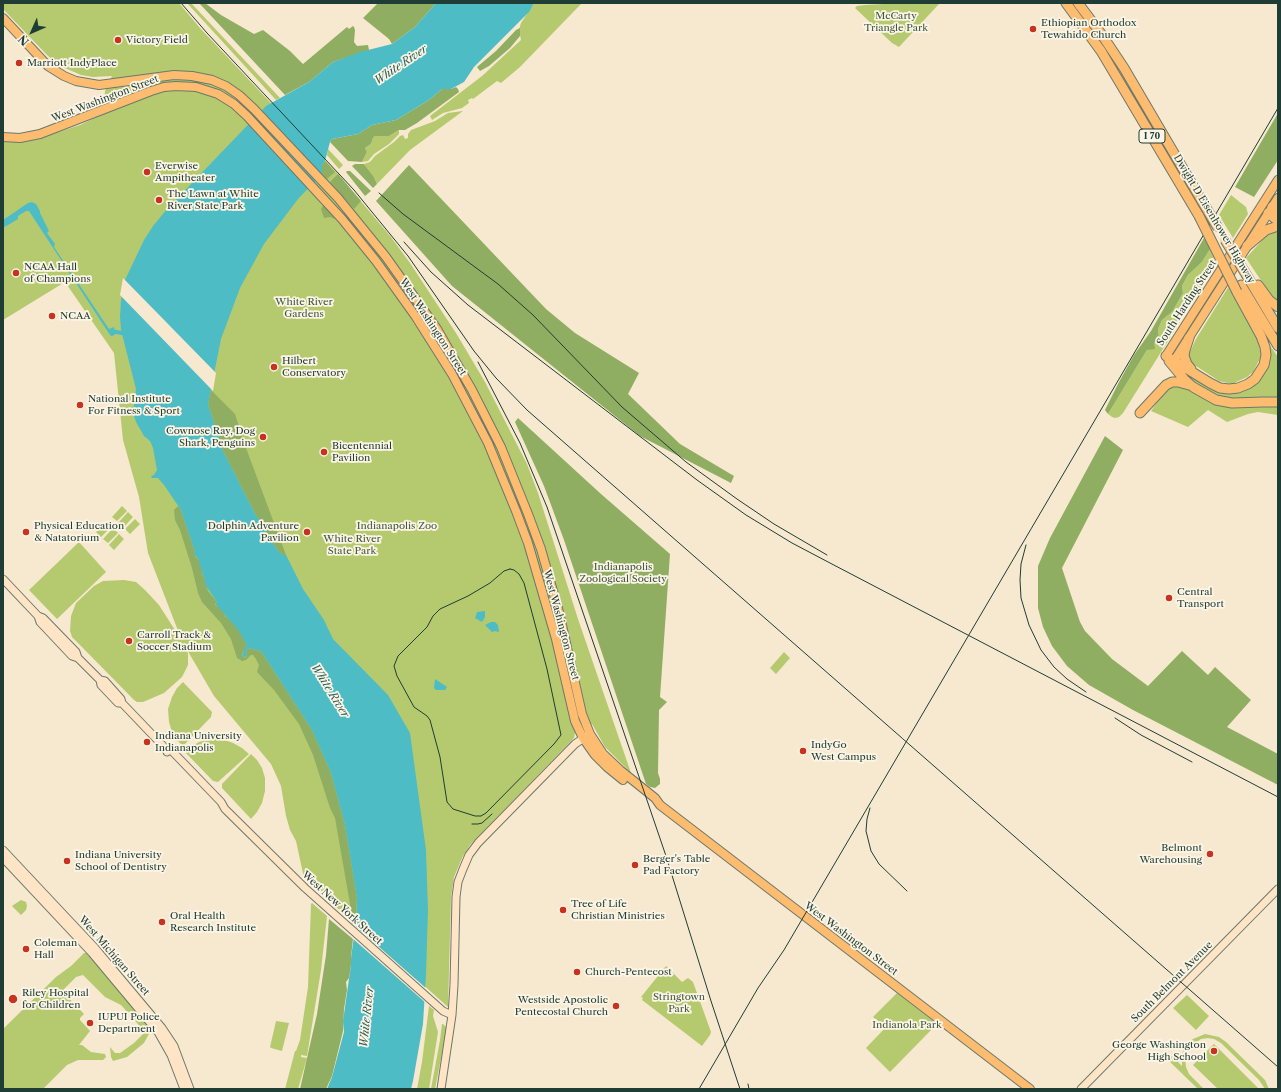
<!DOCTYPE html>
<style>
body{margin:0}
#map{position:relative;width:1281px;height:1092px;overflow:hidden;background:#f7e8d0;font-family:"Libre Caslon Text",serif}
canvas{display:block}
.frame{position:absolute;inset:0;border:4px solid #1f3d34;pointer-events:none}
.north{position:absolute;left:12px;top:12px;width:40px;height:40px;-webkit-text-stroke:3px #fcf5e5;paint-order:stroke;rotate:225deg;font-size:11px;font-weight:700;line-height:16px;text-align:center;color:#1f3d34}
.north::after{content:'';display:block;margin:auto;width:14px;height:18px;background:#1f3d34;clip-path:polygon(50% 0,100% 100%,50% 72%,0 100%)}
</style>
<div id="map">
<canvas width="1281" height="1092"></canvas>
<div class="frame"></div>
<div class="north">N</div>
</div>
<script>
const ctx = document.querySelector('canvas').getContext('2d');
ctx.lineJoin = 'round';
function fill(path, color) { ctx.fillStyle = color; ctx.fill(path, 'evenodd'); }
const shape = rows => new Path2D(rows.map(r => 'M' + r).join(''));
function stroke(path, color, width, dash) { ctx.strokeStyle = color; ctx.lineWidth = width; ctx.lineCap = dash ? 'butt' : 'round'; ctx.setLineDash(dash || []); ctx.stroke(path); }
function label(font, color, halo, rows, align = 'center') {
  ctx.font = font + ' "Libre Caslon Text",serif'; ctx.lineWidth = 3.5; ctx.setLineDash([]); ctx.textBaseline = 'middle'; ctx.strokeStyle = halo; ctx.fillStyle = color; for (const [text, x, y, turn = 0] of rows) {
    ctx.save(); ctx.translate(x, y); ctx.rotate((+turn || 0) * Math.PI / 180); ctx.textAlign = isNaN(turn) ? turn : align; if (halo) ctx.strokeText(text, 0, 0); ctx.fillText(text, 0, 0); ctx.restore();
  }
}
fill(shape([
 [3,3,179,3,200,28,338,174,391,237,410,263,456,333,485,382,527,464,538,493,578,619,631,773,605,747,592,724,575,733,574,738,470,845,462,858,454,877,451,897,448,1007,304,878,296,841,290,830,286,816,281,786,271,764,214,696,186,648,188,654,188,665,182,677,164,693,143,702,137,702,134,700,82,647,72,637,70,631,71,616,76,603,94,586,103,581,124,580,136,582,145,590,159,605,182,641,148,553,139,497,123,440,114,353,65,282,3,320,3,141,21,142,37,139,80,125,103,114,105,91,112,76,93,77,81,75,58,65,46,54,3,9],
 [187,3,191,3,280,98,276,100],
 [534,3,582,3,520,67,501,83,497,81,473,99,472,98,468,100,469,103,462,108,443,113,432,120,430,116,482,76,521,40,519,30,521,23],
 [902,3,939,3,939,4,899,47,892,43,855,8,857,6,865,5],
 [463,111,410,150,377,184,374,177,364,164,370,162,375,156,394,142,400,136,403,135,405,139,408,138,408,134,411,130,435,121,448,113],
 [399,130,399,134,389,144,374,154,368,161,362,162,367,152,365,148,371,144,373,138,375,136,389,136],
 [328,149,343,165,339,169,327,155],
 [1231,195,1246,207,1248,214,1233,238,1219,215],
 [1278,231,1278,301,1272,297,1246,258,1266,236,1273,232],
 [1210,249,1216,264,1123,413,1119,417,1115,418,1112,417,1108,414,1147,350,1159,338,1158,329,1162,320,1172,312,1183,293,1182,286,1188,275,1202,262],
 [1229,286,1257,339,1260,350,1261,357,1253,372,1247,377,1232,384,1219,381,1193,364,1189,357,1189,354,1196,339],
 [1269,344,1278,357,1278,400,1239,400,1213,395,1189,380,1182,370,1212,389,1252,385,1267,345],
 [1176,385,1184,387,1210,402,1226,407,1278,406,1278,415,1258,412,1248,414,1227,422,1208,410,1188,427,1151,411,1166,389],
 [122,506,127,511,117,521,112,517],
 [128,512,133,517,123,528,118,523],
 [135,519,140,524,130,534,125,529],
 [107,522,111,527,101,537,96,532],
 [113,528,118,533,108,543,103,539],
 [119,534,124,539,114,550,109,545],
 [79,542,106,572,57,619,29,590],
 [784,652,790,658,776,674,770,668],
 [183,682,212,712,211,717,183,746,177,740,172,732,169,722,168,709,172,697,177,688],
 [209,739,222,739,233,743,242,748,249,754,218,782,213,781,185,752,191,747,199,742],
 [251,754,257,760,262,768,265,778,265,791,262,803,257,812,251,819,222,788,222,784],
 [21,900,26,902,27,906,26,910,21,915,12,906],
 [312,903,327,916,321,970,307,1056,301,1055,301,1057,307,1058,298,1089,285,1089,295,1051,296,1051,300,1040,308,987,311,904],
 [84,953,88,953,150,1026,150,1032,144,1043,127,1057,113,1061,111,1057,110,1047,115,1053,120,1053,134,1043,145,1032,121,1005,105,997,83,975,76,977,62,991,84,1014,80,1018,80,1020,90,1031,79,1045,82,1045,91,1052,105,1054,106,1057,103,1060,78,1060,67,1065,43,1089,3,1089,3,1029,56,977,71,966],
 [666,966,682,982,688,978,693,982,711,1032,710,1035,702,1046,642,1000,643,998,641,997],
 [897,993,936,1023,936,1025,890,1072,866,1048,886,1027,873,1017],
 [1187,995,1209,1016,1196,1030,1173,1008],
 [429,1006,434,1010,433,1016,438,1032,429,1089,417,1089,422,1062],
 [276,1021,289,1023,282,1051,271,1048,270,1047],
 [442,1024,443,1024,447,1028,435,1089,431,1089,440,1040],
 [1205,1034,1219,1037,1226,1042,1265,1080,1269,1089,1265,1089,1259,1080,1221,1043,1214,1039,1208,1038,1201,1039,1192,1045,1188,1050,1185,1057,1186,1067,1189,1074,1204,1089,1198,1089,1168,1060,1172,1056,1182,1066,1182,1054,1186,1045,1193,1039],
 [1214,1044,1259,1089,1218,1089,1193,1065]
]), '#b5ca6e');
fill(shape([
 [199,3,205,3,221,15,254,34,263,30,290,51,303,64,347,27,349,29,353,26,354,27,355,30,354,42,357,46,368,45,369,50,333,62,309,82,285,95],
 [378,3,436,3,415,27,392,44,389,39,363,18],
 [520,28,520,36,510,48,489,66,480,71,477,67,496,51,516,30],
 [456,87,458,89,459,92,417,123,405,130,399,130,389,136,375,136,373,138,371,144,365,148,367,152,362,162,348,161,330,142,332,139,358,134,372,125,396,120,429,100,442,89,451,89],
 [1278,113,1278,160,1254,197,1235,187],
 [325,161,335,172,327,179,322,174,322,165],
 [355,164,364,164,374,177,377,184,373,188,352,166],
 [409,165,546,309,575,333,639,373,628,394,680,444,734,476,731,483,640,436,452,286,376,201],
 [347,171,350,171,371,191,365,196,346,172],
 [338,174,361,201,354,209,330,182],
 [324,204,336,218,335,219,330,217,324,218,321,209],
 [1204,238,1210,249,1202,262,1188,275,1182,286,1183,293,1172,312,1162,320,1158,329,1159,338,1154,343,1155,349,1147,350,1108,414,1105,410,1119,382,1134,355,1151,331],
 [211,390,235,414,246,448,286,555,283,555,278,551,253,510,223,451,208,404],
 [518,418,601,494,670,554,660,697,667,702,659,710,658,773,660,779,660,784,655,788,650,787,646,784,564,540,544,486,515,422],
 [1105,436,1123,450,1062,568,1080,622,1085,631,1112,659,1148,686,1182,651,1208,675,1215,667,1251,700,1227,727,1278,754,1278,785,1133,710,1089,685,1067,666,1052,646,1043,627,1038,608,1038,566,1050,538],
 [178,506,181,510,195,552,195,556,199,560,203,571,202,575,204,577,208,591,217,602,215,604,215,605,219,606,225,614,225,617,227,617,240,631,247,646,244,650,242,655,244,658,247,656,246,652,248,648,261,651,312,730,331,773,345,825,357,898,355,926,349,921,350,904,335,818,330,808,313,755,299,724,274,690,257,672,259,665,256,659,253,655,251,655,246,660,242,661,237,658,231,639,221,623,202,602,198,593,192,568,180,530,175,520,174,510],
 [329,919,353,939,351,957,351,965,349,978,346,982,347,990,344,1009,343,1031,332,1076,326,1089,300,1089,317,1014,326,955]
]), '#90ae61');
fill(shape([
 [436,3,534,3,529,12,474,67,464,82,451,89,442,89,429,100,396,120,372,125,358,134,332,139,330,142,325,161,322,165,322,174,298,199,264,244,240,288,221,339,208,404,223,451,253,510,278,551,283,555,286,555,303,589,324,620,333,639,388,695,410,733,426,850,428,910,426,975,423,1024,413,1081,411,1089,327,1089,332,1077,344,1032,343,1021,351,965,351,958,356,922,357,898,345,825,331,773,312,730,261,651,248,648,246,652,247,656,242,658,244,649,247,646,239,631,227,617,226,617,225,614,219,608,218,606,215,604,217,602,206,586,204,577,202,575,203,572,200,567,199,560,194,554,195,552,181,510,164,485,158,478,152,478,151,476,154,475,157,470,153,448,150,441,144,436,136,422,133,413,136,389,121,330,120,317,121,300,125,280,144,240,153,226,167,209,266,106,309,82,333,62,360,52,392,44,415,27],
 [32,202,36,204,40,211,40,213,49,231,47,233,55,244,54,247,109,329,114,327,115,335,110,335,29,211,26,211,18,216,18,219,3,228,3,220,28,203],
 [485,611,485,617,482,622,475,618,477,612],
 [491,622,495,622,498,625,499,632,495,631,492,632,485,625],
 [435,679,447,687,445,690,436,690,434,688]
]), '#4ebcc5');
fill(shape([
 [123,278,216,373,213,391,120,295],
 [353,924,427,989,426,1003,352,938]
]), '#f7e8d0');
stroke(shape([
 [112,334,112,331,126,334]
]), '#4ebcc5', 4);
const secondary = shape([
 [3,579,38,616,40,622,72,656,78,658],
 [38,616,43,618,76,652,78,658,100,680,101,685,118,703,122,703],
 [100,680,105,681,121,699,122,703,166,749,167,752],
 [166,749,171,750,221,802,225,809,305,888,443,1011,452,1015],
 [3,850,95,948,162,1028,174,1046,190,1089],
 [3,858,92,953,158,1032,171,1055,184,1089],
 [441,1089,452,1015,454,985,456,897,458,882,463,869,469,855,478,843,575,744,588,735],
 [1081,1089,1278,889]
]);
const primary = shape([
 [3,18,48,66,64,76,76,81,99,85,174,75,192,76,212,80,226,86,239,95,254,109,338,198,386,257,437,329,472,390,501,447,528,514,541,549,559,612,582,714,590,734,603,754,620,770,655,798,660,805,1030,1089],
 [3,137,20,138,40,134,151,91,164,87,176,86,196,87,218,94,234,104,247,116,342,219,376,261,416,317,452,374,488,443,516,511,528,543,556,639,575,721,583,738,595,755,607,767,623,780],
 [1166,356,1278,180],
 [1172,364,1278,198]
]);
const motorway = shape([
 [1066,3,1101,51,1199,216],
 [1078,3,1102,35,1124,68,1202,201],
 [1272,207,1278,210],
 [1268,213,1278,221],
 [1247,246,1266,230,1278,226],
 [1247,276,1278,328],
 [1241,285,1278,346],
 [1258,285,1269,300,1278,307],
 [1189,338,1185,350,1184,356,1187,364,1191,369],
 [1166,356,1210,383,1220,388,1229,389,1238,388,1248,384,1255,379,1264,365,1266,355,1265,347,1261,336,1237,292],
 [1169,361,1184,379,1193,387,1216,400,1232,403,1263,402,1278,402],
 [1140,413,1166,385,1172,382,1178,382,1189,385]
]);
stroke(secondary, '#6b796b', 9);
stroke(primary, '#6b796b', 10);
stroke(motorway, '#6b796b', 11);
stroke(secondary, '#ffe4c6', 7);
stroke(primary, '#febc70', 8);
stroke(motorway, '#febc70', 9);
stroke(shape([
 [181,3,207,33,354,190,408,256,474,351,496,378,527,410,1278,1067],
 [379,193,403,214,498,284,533,315,622,407,686,462,737,499,774,524,827,555],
 [404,242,431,272,468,305,697,480,746,515,792,543,830,563,1278,797],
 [478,362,520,443,547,507,666,856,711,1001,740,1089],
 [1026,545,1021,564,1020,580,1021,598,1029,625,1041,650,1054,667,1067,679,1086,692],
 [510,569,514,570,519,574,524,583,547,669,561,735,554,744,486,813,481,816,475,816,453,809,447,802,440,757,430,720,427,716,414,707,397,676,394,666,398,656,427,627,433,616,440,609,468,596,490,583,504,571,510,569],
 [1115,718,1141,735,1192,762],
 [870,808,867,819,866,831,871,851,879,864,907,891],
 [472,824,478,824,482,823,492,814],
 [748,1084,749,1089],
 [699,1089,758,988,784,950,1278,108]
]), '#1f3d34', 1);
const motorwayBridge = shape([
 [1202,201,1218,228],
 [1199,216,1237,292],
 [1225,240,1247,276]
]);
stroke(motorwayBridge, '#6b796b', 11, []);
stroke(motorwayBridge, '#febc70', 9);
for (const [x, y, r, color] of [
 [1033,29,4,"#c8321e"],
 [118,40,4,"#c8321e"],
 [19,63,4,"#c8321e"],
 [147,172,4,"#c8321e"],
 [159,200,4,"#c8321e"],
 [16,273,4,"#c8321e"],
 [52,316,4,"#c8321e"],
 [274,367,4,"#c8321e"],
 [80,405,4,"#c8321e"],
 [263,437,4,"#c8321e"],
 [324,452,4,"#c8321e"],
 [26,532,4,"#c8321e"],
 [307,532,4,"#c8321e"],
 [1169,598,4,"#c8321e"],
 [129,641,4,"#c8321e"],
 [147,742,4,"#c8321e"],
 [803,751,4,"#c8321e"],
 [1210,854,4,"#c8321e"],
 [67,861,4,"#c8321e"],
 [635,865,4,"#c8321e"],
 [563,910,4,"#c8321e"],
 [162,922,4,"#c8321e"],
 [26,949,4,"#c8321e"],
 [577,972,4,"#c8321e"],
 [13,999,5,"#c8321e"],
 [616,1006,4,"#c8321e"],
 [90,1023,4,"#c8321e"],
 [1214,1051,4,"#c8321e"]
]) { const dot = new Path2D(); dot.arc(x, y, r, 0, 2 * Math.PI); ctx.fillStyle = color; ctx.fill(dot); stroke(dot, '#fcf5e5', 1.5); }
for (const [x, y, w] of [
 [1152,136,26]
]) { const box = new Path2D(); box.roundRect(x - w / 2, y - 7, w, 14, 3); ctx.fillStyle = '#fcf5e5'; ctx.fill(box); stroke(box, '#1f3d34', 1); }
label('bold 9px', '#1f3d34', null, [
 ["I 70",1152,136]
]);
label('10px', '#3d5940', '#fcf5e5', [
 ["McCarty",896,16],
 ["Triangle Park",896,28],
 ["White River",304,302],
 ["Gardens",304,314],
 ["Indianapolis Zoo",397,526],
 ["White River",352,539],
 ["State Park",352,551],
 ["Indianapolis",623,567],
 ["Zoological Society",623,579],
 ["Stringtown",679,997],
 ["Park",679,1009],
 ["Indianola Park",907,1025]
]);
label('10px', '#1f3d34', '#fcf5e5', [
 ["Ethiopian Orthodox",1041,23],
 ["Tewahido Church",1041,35],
 ["Victory Field",126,40],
 ["Marriott IndyPlace",27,63],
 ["Everwise",155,166],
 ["Ampitheater",155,178],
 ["The Lawn at White",167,194],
 ["River State Park",167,206],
 ["NCAA Hall",24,267],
 ["of Champions",24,279],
 ["NCAA",60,316],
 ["Hilbert",282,361],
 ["Conservatory",282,373],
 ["National Institute",88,399],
 ["For Fitness & Sport",88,411],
 ["Cownose Ray, Dog",255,431,"right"],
 ["Shark, Penguins",255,443,"right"],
 ["Bicentennial",332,446],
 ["Pavilion",332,458],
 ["Physical Education",34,526],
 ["& Natatorium",34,538],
 ["Dolphin Adventure",299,526,"right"],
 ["Pavilion",299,538,"right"],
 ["Central",1177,592],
 ["Transport",1177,604],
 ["Carroll Track &",137,635],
 ["Soccer Stadium",137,647],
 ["Indiana University",155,736],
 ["Indianapolis",155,748],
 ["IndyGo",811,745],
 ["West Campus",811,757],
 ["Belmont",1202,848,"right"],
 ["Warehousing",1202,860,"right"],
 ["Indiana University",75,855],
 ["School of Dentistry",75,867],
 ["Berger's Table",643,859],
 ["Pad Factory",643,871],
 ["Tree of Life",571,904],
 ["Christian Ministries",571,916],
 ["Oral Health",170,916],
 ["Research Institute",170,928],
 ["Coleman",34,943],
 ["Hall",34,955],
 ["Church-Pentecost",585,972],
 ["Riley Hospital",22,993],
 ["for Children",22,1005],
 ["Westside Apostolic",608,1000,"right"],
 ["Pentecostal Church",608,1012,"right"],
 ["IUPUI Police",98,1017],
 ["Department",98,1029],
 ["George Washington",1206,1045,"right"],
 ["High School",1206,1057,"right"]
], 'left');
label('10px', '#1f3d34', '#fcf5e5', [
 ["West Washington Street",105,99,-21],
 ["Dwight D Eisenhower Highway",1214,219,59],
 ["South Harding Street",1187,303,-57],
 ["West Washington Street",433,327,57],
 ["West Washington Street",561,625,75],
 ["West New York Street",342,908,42],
 ["West Washington Street",851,939,37],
 ["West Michigan Street",114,956,49],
 ["South Belmont Avenue",1172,982,-45]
]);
label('italic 11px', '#2b5d58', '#fcf5e5', [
 ["White River",401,65,-34],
 ["White River",330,691,58],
 ["White River",367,1017,-84]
]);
</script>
